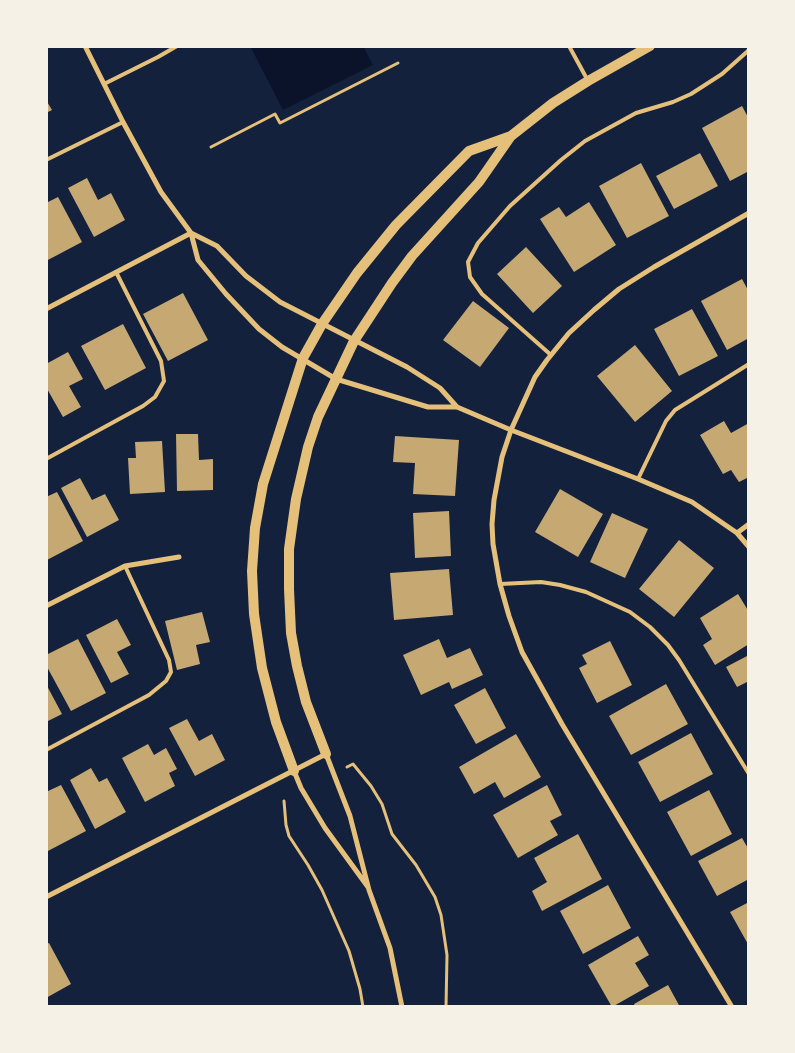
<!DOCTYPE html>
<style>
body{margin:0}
#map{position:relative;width:795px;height:1053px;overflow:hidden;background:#14213d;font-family:"PT Sans",sans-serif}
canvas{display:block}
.frame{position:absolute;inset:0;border:48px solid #f6f1e7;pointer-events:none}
</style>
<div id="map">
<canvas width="795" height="1053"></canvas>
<div class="frame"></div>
</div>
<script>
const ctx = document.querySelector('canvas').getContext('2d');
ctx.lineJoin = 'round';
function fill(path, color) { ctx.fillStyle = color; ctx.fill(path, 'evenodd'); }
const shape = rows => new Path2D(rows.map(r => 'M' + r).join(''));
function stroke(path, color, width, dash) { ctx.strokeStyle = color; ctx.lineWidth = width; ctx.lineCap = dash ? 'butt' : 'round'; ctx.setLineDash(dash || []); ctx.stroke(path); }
fill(shape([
 [250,46,363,46,373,65,283,110]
]), '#0b132b');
fill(shape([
 [46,100,52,110,46,113],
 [742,106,749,119,749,171,730,181,702,128],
 [700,153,718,186,674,209,656,176],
 [641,163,669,216,627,238,599,186],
 [87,178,98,200,111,193,125,220,94,237,68,188],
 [58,197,82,242,46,261,46,203],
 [589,202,616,245,574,272,540,219,559,207,566,217],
 [526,247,562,286,533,313,497,274],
 [742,279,749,292,749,338,727,350,701,301],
 [183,293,208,340,168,361,143,314],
 [473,301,509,328,480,367,443,340],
 [692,309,718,356,679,376,654,329],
 [123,324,146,368,105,390,81,346],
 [635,345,672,391,635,422,597,376],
 [68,352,83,379,69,386,81,407,63,417,46,387,46,364],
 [724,421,731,433,749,423,749,477,739,482,731,470,723,474,700,435],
 [176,434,198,434,199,460,213,459,213,490,177,491],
 [395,436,459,440,455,496,413,494,415,463,393,462],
 [162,441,165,492,130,494,128,458,136,458,135,442],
 [80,478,92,500,105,494,119,520,87,537,61,488],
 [560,489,603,514,578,557,535,532],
 [57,492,83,541,47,560,46,497],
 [449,511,451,556,415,558,413,513],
 [612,513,648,529,625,578,590,562],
 [679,540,714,568,674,617,639,589],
 [449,569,453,615,394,620,390,573],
 [738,594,749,612,749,644,715,665,703,645,712,639,700,618],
 [202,612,210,642,196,645,200,664,177,670,165,621],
 [117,619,131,645,117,652,129,674,111,683,86,635],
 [78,639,106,693,71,711,46,665,46,655],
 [439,639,447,658,470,648,483,675,452,689,449,682,421,695,403,655],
 [610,641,632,685,597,703,579,668,587,664,582,655],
 [749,655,749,681,737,687,726,667],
 [46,684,62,714,46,722],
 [666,684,688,724,631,755,609,716],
 [485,688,506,728,476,744,454,705],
 [187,719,199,741,212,734,225,760,195,776,169,728],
 [691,733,713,774,660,802,638,762],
 [516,734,541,777,504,798,495,782,474,794,459,767],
 [148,744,154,755,166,748,177,769,169,773,175,786,145,802,122,758],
 [91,768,99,782,107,778,126,812,95,829,70,780],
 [61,785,86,831,46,852,46,792],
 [547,785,562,815,550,821,558,835,518,858,493,815],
 [709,790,732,834,691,856,667,812],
 [578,834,602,879,542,911,532,891,547,882,534,858],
 [742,838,749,850,749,879,717,896,698,861],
 [608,885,631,928,583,954,560,911],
 [749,902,749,946,730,912],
 [638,936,649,955,635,963,649,986,612,1007,588,965],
 [49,943,71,984,46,998,46,944],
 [668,985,680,1007,635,1007,634,1004]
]), '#c6a872');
stroke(shape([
 [211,147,275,114,280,123,398,63],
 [347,767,353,764,371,786,382,804,392,834,416,865,435,897,441,915,447,955,446,1007],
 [284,801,286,825,289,836,308,865,322,890,349,951,360,989,363,1007]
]), '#e5c07b', 3);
stroke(shape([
 [569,46,587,79],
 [104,84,158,57,177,46],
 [46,160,123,122],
 [551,355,482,294,470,277,468,262,478,243,510,206,561,160,585,141,636,113,673,102,691,94,722,74,749,50],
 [46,459,143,406,155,397,164,381,161,361,116,272],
 [638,479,666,421,675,410,749,364],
 [500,584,541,582,560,585,586,592,630,612,650,627,668,645,679,660,749,774],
 [46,750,149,695,166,681,171,672,169,660,125,566]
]), '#e5c07b', 4);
stroke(shape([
 [85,46,123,122,161,192,191,233,198,260,226,294,259,329,282,347,336,379,428,407,457,407,511,430,638,479,692,502,737,533,749,547],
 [191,233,217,246,246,276,280,302,407,367,440,388,457,407],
 [46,309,191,233],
 [737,533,749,524],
 [46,606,125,566,179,557],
 [294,771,301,788,325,828,368,887],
 [46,897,326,754,350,816,369,890,390,948,402,1007],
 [732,1007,562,724,522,652,509,616,500,584,493,544,492,524,494,500,502,457,511,430,535,377,547,360,569,333,594,310,619,289,654,267,749,213]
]), '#e5c07b', 5);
stroke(shape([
 [326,754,306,702,297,666,291,633,289,589,289,549,296,499,308,447,318,417,354,341,392,283,412,256,479,182,511,136,553,103,588,81,650,46],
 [294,771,276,722,262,668,254,614,252,571,255,528,263,484,303,358,322,324,357,273,396,225,469,151,511,136]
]), '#e5c07b', 10);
</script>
